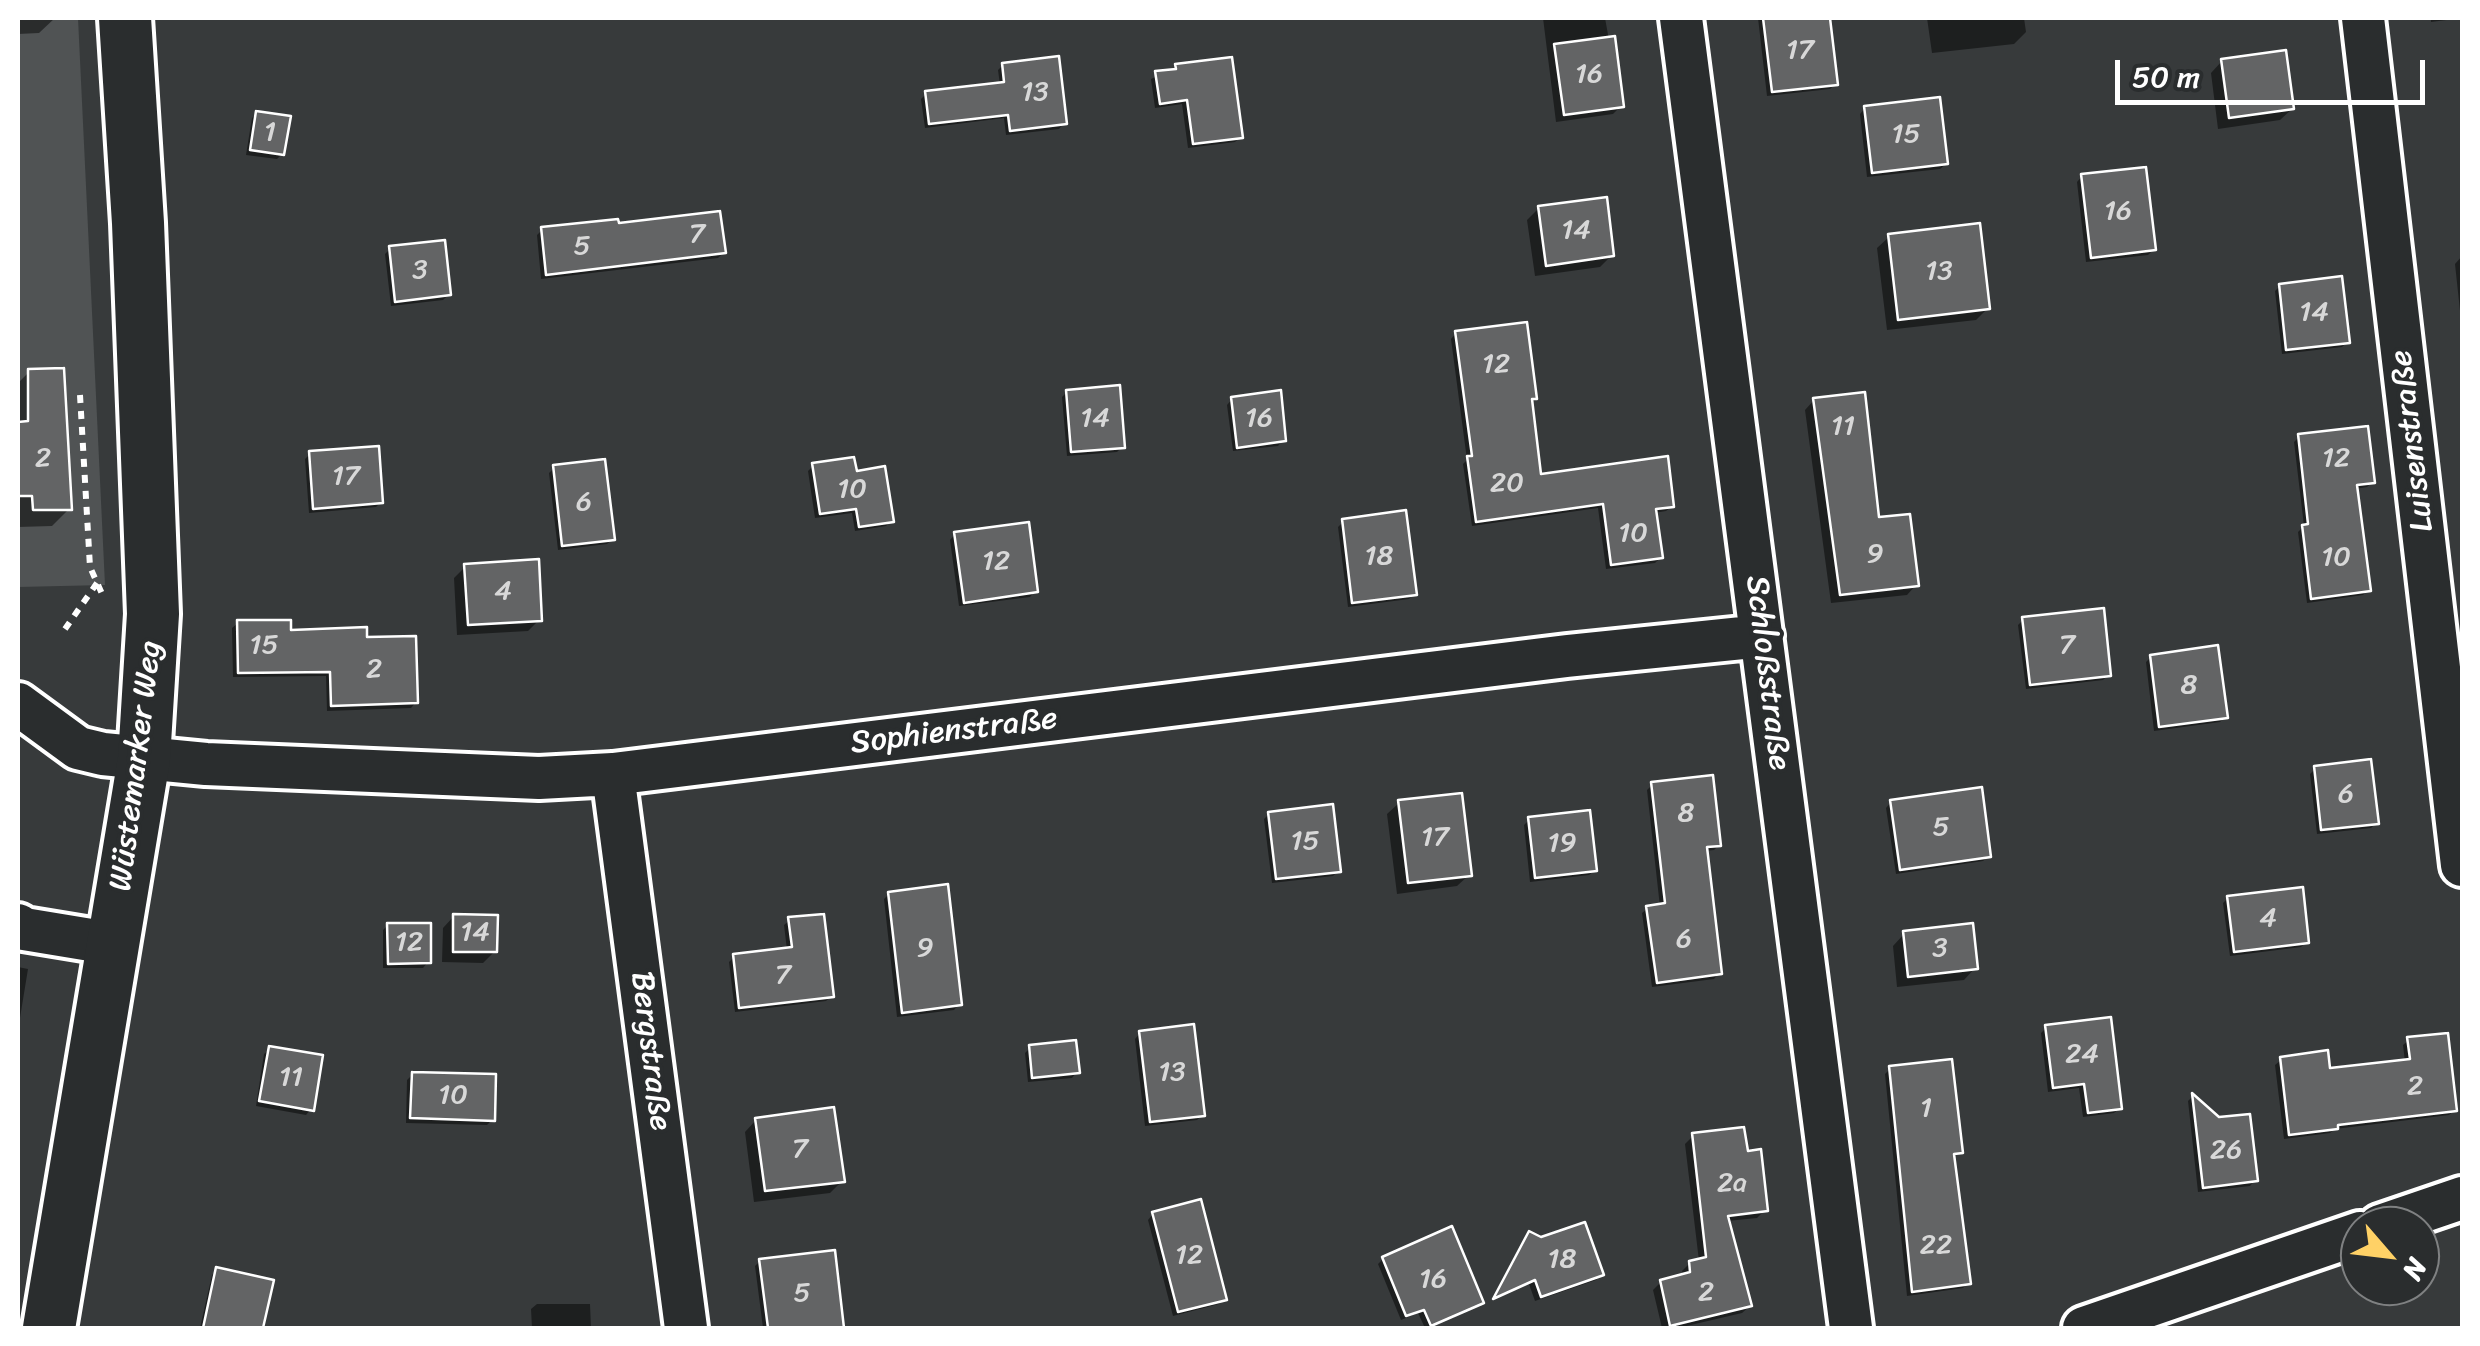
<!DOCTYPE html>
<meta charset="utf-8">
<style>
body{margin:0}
#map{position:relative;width:2480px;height:1346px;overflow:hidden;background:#373a3b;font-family:Sriracha,sans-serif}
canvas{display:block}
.frame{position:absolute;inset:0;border:20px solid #fff;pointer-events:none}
.north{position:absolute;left:2340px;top:1206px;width:100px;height:100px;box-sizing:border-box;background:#2a2d2e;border:2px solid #7f8182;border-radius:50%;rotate:118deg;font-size:28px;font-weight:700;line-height:40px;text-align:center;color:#fff}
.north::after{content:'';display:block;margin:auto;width:35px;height:45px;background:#ffd166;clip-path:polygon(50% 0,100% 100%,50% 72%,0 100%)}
.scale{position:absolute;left:2115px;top:60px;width:310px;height:45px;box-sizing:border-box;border:5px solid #fff;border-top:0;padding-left:12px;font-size:30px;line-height:35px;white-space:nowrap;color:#fff;-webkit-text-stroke:8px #2a2d2e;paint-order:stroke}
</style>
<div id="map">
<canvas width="2480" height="1346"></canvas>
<div class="frame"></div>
<div class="north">N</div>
<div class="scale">50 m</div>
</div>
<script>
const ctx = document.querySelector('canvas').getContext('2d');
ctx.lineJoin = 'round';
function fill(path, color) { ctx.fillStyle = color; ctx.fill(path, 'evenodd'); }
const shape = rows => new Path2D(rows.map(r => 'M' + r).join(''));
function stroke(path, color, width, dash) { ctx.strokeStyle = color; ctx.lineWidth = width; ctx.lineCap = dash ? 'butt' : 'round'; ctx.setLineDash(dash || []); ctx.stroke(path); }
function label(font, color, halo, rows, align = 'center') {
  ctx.font = font + ' Sriracha,sans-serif'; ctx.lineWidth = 8; ctx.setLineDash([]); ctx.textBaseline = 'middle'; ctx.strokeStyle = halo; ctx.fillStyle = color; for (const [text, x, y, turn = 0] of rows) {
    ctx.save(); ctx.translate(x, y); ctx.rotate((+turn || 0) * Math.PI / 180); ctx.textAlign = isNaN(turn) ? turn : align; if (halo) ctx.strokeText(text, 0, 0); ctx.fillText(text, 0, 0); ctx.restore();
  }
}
fill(shape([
 [18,18,78,18,105,585,18,587]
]), '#505354');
fill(shape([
 [18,18,55,18,39,33,18,34],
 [1543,18,1605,18,1621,106,1613,114,1556,122],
 [1758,18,1827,18,1835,84,1830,89,1767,96],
 [1927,18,2024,18,2026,32,2014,44,1932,53],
 [2431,18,2462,18,2431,22],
 [2222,61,2292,109,2280,120,2218,129,2211,73],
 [1003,65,1064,123,1059,129,1006,135,1004,118,925,128,921,99,926,94,1000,85,998,70],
 [1176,67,1240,137,1235,142,1188,148,1182,104,1155,108,1151,79],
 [1865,108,1946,164,1940,169,1867,177,1860,114],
 [257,113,282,154,277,159,246,155,252,118],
 [2082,176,2153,250,2148,255,2086,262,2077,182],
 [1539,208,1612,255,1600,267,1535,276,1527,220],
 [616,226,723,253,718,258,541,279,537,235,542,230],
 [1889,237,1988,308,1976,320,1887,330,1877,248],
 [390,249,448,295,443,300,391,306,385,254],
 [2462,256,2462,320,2461,320,2455,264],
 [2280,286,2347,342,2342,347,2282,354,2275,291],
 [1456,333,1534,398,1530,402,1539,477,1672,506,1666,511,1654,513,1660,558,1655,563,1606,569,1598,508,1472,526,1463,464,1467,460,1451,339],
 [29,372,69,509,52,526,18,527,18,383],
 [1067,392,1122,447,1117,452,1067,456,1062,397],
 [1232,399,1283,440,1278,446,1233,451,1227,405],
 [1814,400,1877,520,1916,585,1907,595,1831,603,1805,410],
 [2299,437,2372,482,2367,487,2355,489,2368,590,2363,595,2307,603,2298,532,2304,526,2294,442],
 [310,454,381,502,376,507,309,513,305,459],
 [813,466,855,474,891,521,886,526,855,531,852,513,815,518,808,471],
 [554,468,612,539,607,544,558,550,549,473],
 [1343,522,1414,594,1409,599,1348,607,1338,527],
 [955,534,1035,591,1030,597,959,606,950,540],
 [466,566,539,620,528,631,457,635,454,578],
 [2023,620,2108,675,2103,680,2026,689,2018,625],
 [238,623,365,640,416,702,411,708,327,711,326,676,233,677,232,628],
 [2151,657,2225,717,2220,722,2154,731,2146,662],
 [2315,769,2376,823,2371,828,2317,834,2310,774],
 [1652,785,1719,845,1714,850,1705,851,1719,973,1714,979,1652,987,1642,913,1648,908,1660,907,1647,790],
 [1891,802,1989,856,1983,861,1896,874,1886,808],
 [1399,803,1469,875,1457,886,1397,894,1387,814],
 [1269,814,1338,871,1333,876,1272,883,1264,819],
 [1529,820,1595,870,1589,875,1530,882,1524,825],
 [889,894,959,1004,954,1010,897,1017,884,899],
 [2228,898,2306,942,2301,947,2230,956,2223,903],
 [454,916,495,951,483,963,442,962,443,928],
 [790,920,831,996,826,1001,735,1012,729,962,734,957,787,950,784,925],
 [388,925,428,962,423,968,383,968,383,930],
 [1904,934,1975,968,1964,980,1897,987,1893,946],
 [18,967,28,969,18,1030],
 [2046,1028,2119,1108,2114,1113,2083,1117,2079,1088,2048,1092,2041,1033],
 [1140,1033,1202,1115,1197,1120,1145,1126,1135,1039],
 [2409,1040,2454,1110,2449,1115,2335,1129,2330,1133,2284,1139,2275,1065,2281,1060,2328,1071,2405,1062,2403,1045],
 [1030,1048,1077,1072,1072,1078,1028,1082,1025,1053],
 [270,1049,311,1109,306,1115,256,1106,264,1054],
 [1890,1069,1960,1152,1952,1157,1968,1283,1963,1288,1907,1296,1885,1074],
 [413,1074,492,1120,487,1125,406,1123,407,1080],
 [2192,1097,2218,1119,2255,1180,2250,1186,2198,1192,2188,1101],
 [756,1120,842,1181,830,1193,754,1202,745,1132],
 [1693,1136,1765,1210,1757,1218,1727,1221,1750,1306,1742,1313,1678,1328,1662,1328,1653,1290,1661,1282,1683,1276,1682,1271,1690,1263,1699,1261,1685,1144],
 [1153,1214,1224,1299,1219,1304,1173,1316,1148,1220],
 [1530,1234,1601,1275,1596,1280,1535,1301,1529,1284,1492,1300],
 [833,1252,842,1328,763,1328,755,1266,760,1261],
 [1383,1259,1481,1302,1428,1328,1425,1328,1418,1313,1401,1320,1378,1264],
 [217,1270,271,1282,261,1328,200,1328,212,1275],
 [537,1304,590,1304,591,1328,532,1328,531,1309]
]), '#0007');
const building = shape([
 [1763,18,1830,18,1838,85,1772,92,1763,18],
 [1615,36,1624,107,1564,115,1554,44,1615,36],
 [2286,50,2294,109,2229,118,2221,59,2286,50],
 [1059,56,1067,124,1010,131,1008,115,929,124,925,91,1004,82,1002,63,1059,56],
 [1232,57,1243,138,1193,144,1187,100,1160,104,1155,71,1176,69,1175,64,1232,57],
 [1940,97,1948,164,1872,173,1864,106,1940,97],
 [256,111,291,116,284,155,250,150,256,111],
 [2146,167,2156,250,2091,258,2081,174,2146,167],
 [1607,197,1614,256,1546,266,1538,206,1607,197],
 [720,211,726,253,546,275,541,227,618,219,619,223,720,211],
 [1980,223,1990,309,1898,320,1888,234,1980,223],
 [445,240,451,295,395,302,389,246,445,240],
 [2342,276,2350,343,2286,350,2279,284,2342,276],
 [1527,322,1537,399,1532,399,1541,474,1668,456,1674,507,1656,509,1663,558,1611,565,1603,504,1476,522,1467,456,1472,456,1455,331,1527,322],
 [64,368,72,510,33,510,32,496,18,496,18,422,28,421,28,369,64,368],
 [1120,385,1125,448,1071,452,1066,390,1120,385],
 [1281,390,1286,441,1237,448,1231,397,1281,390],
 [1865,392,1879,517,1910,514,1919,586,1840,595,1813,398,1865,392],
 [2368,426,2375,483,2357,485,2371,591,2311,599,2302,525,2308,524,2298,434,2368,426],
 [379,446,383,503,313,509,309,451,379,446],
 [854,457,857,471,885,466,894,522,859,527,856,509,820,514,812,463,854,457],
 [605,459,615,540,562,546,553,465,605,459],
 [1406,510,1417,595,1352,603,1342,519,1406,510],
 [1029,522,1038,592,964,603,954,532,1029,522],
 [539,559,542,621,468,625,464,564,539,559],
 [2104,608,2111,676,2030,685,2022,617,2104,608],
 [237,620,291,620,291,630,367,627,367,637,416,636,418,703,331,706,330,672,238,673,237,620],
 [2218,645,2228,718,2159,727,2150,655,2218,645],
 [2371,759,2379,824,2321,830,2314,766,2371,759],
 [1713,775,1721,846,1707,847,1722,974,1657,983,1646,906,1665,903,1651,782,1713,775],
 [1982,787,1991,857,1900,870,1890,800,1982,787],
 [1462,793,1472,876,1408,883,1398,800,1462,793],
 [1333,804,1341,872,1276,879,1268,812,1333,804],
 [1590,810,1597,871,1535,878,1528,817,1590,810],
 [948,884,962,1005,902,1013,888,892,948,884],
 [2303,887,2309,943,2234,952,2227,896,2303,887],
 [453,914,498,915,497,952,453,952,453,914],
 [824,914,834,997,739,1008,733,954,792,947,788,917,824,914],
 [387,923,431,923,431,963,388,964,387,923],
 [1973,923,1978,969,1908,977,1903,931,1973,923],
 [2111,1017,2122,1109,2088,1113,2084,1084,2053,1088,2045,1025,2111,1017],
 [1194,1024,1205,1116,1150,1122,1139,1031,1194,1024],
 [2448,1033,2457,1111,2338,1125,2338,1129,2289,1135,2280,1057,2328,1050,2330,1068,2410,1059,2407,1037,2448,1033],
 [1076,1040,1080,1073,1032,1078,1029,1045,1076,1040],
 [269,1046,323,1055,314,1111,259,1101,269,1046],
 [1952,1059,1963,1153,1954,1154,1971,1284,1912,1292,1889,1066,1952,1059],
 [412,1072,496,1074,495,1121,410,1118,412,1072],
 [2192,1093,2219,1117,2250,1114,2258,1181,2203,1188,2192,1093],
 [834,1107,845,1182,765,1191,755,1118,834,1107],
 [1744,1127,1748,1151,1761,1149,1768,1211,1728,1216,1752,1306,1670,1326,1660,1280,1690,1272,1689,1261,1706,1257,1692,1133,1744,1127],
 [1201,1199,1227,1300,1178,1312,1152,1212,1201,1199],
 [1585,1222,1604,1275,1541,1297,1535,1280,1493,1299,1529,1231,1541,1237,1585,1222],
 [1452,1226,1484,1303,1431,1326,1424,1310,1406,1316,1382,1257,1452,1226],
 [835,1250,844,1328,768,1328,759,1259,835,1250],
 [216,1267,274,1280,263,1328,203,1328,216,1267]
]);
fill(building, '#636465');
stroke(building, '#fff', 2.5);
const minor = shape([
 [1681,18,1851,1328],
 [2363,18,2462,865],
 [18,704,78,748,103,754,206,764,539,778,613,774,1567,656,1762,636],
 [613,774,686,1328],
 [18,925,24,929,115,944],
 [2380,1226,2462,1198],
 [2084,1328,2360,1233]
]);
const major = shape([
 [49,1328,144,759,153,614,138,223,125,18]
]);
stroke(minor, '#fff', 50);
stroke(major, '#fff', 60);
stroke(shape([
 [80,395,90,567,103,596],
 [65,629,97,583]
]), '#fff', 6, [8, 8]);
stroke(minor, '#2a2d2e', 42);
stroke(major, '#2a2d2e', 52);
label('28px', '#d8d8d8', null, [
 ["17",1800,51],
 ["16",1589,75],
 ["13",1035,93],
 ["1",270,133],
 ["15",1906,135],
 ["16",2118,212],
 ["14",1576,231],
 ["7",697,235],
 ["5",582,247],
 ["3",420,271],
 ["13",1939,272],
 ["14",2314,313],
 ["12",1496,365],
 ["14",1095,419],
 ["16",1259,419],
 ["11",1843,427],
 ["2",43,459],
 ["12",2336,459],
 ["17",346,477],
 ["20",1507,484],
 ["10",852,490],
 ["6",584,503],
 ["10",1633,534],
 ["9",1875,555],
 ["18",1379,557],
 ["10",2336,558],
 ["12",996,562],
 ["4",503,592],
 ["15",264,646],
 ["7",2067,646],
 ["2",374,670],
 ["8",2189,686],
 ["6",2346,795],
 ["8",1686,814],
 ["5",1941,828],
 ["17",1435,838],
 ["15",1305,842],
 ["19",1562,844],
 ["4",2268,919],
 ["14",475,933],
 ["6",1684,940],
 ["12",409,943],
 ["9",925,949],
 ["3",1940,949],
 ["7",783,976],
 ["24",2082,1055],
 ["13",1172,1073],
 ["11",291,1078],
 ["2",2415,1087],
 ["10",453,1096],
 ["1",1926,1109],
 ["7",800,1150],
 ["26",2226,1151],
 ["2a",1732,1184],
 ["22",1936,1246],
 ["12",1189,1256],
 ["18",1562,1260],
 ["16",1433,1280],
 ["2",1706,1293],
 ["5",802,1294]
]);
label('32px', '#fff', '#2a2d2e', [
 ["Luisenstraße",2413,441,-97],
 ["Schloßstraße",1767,673,83],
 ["Sophienstraße",954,732,-7],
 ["Wüstemarker Weg",137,766,-83],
 ["Bergstraße",650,1051,83]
]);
</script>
